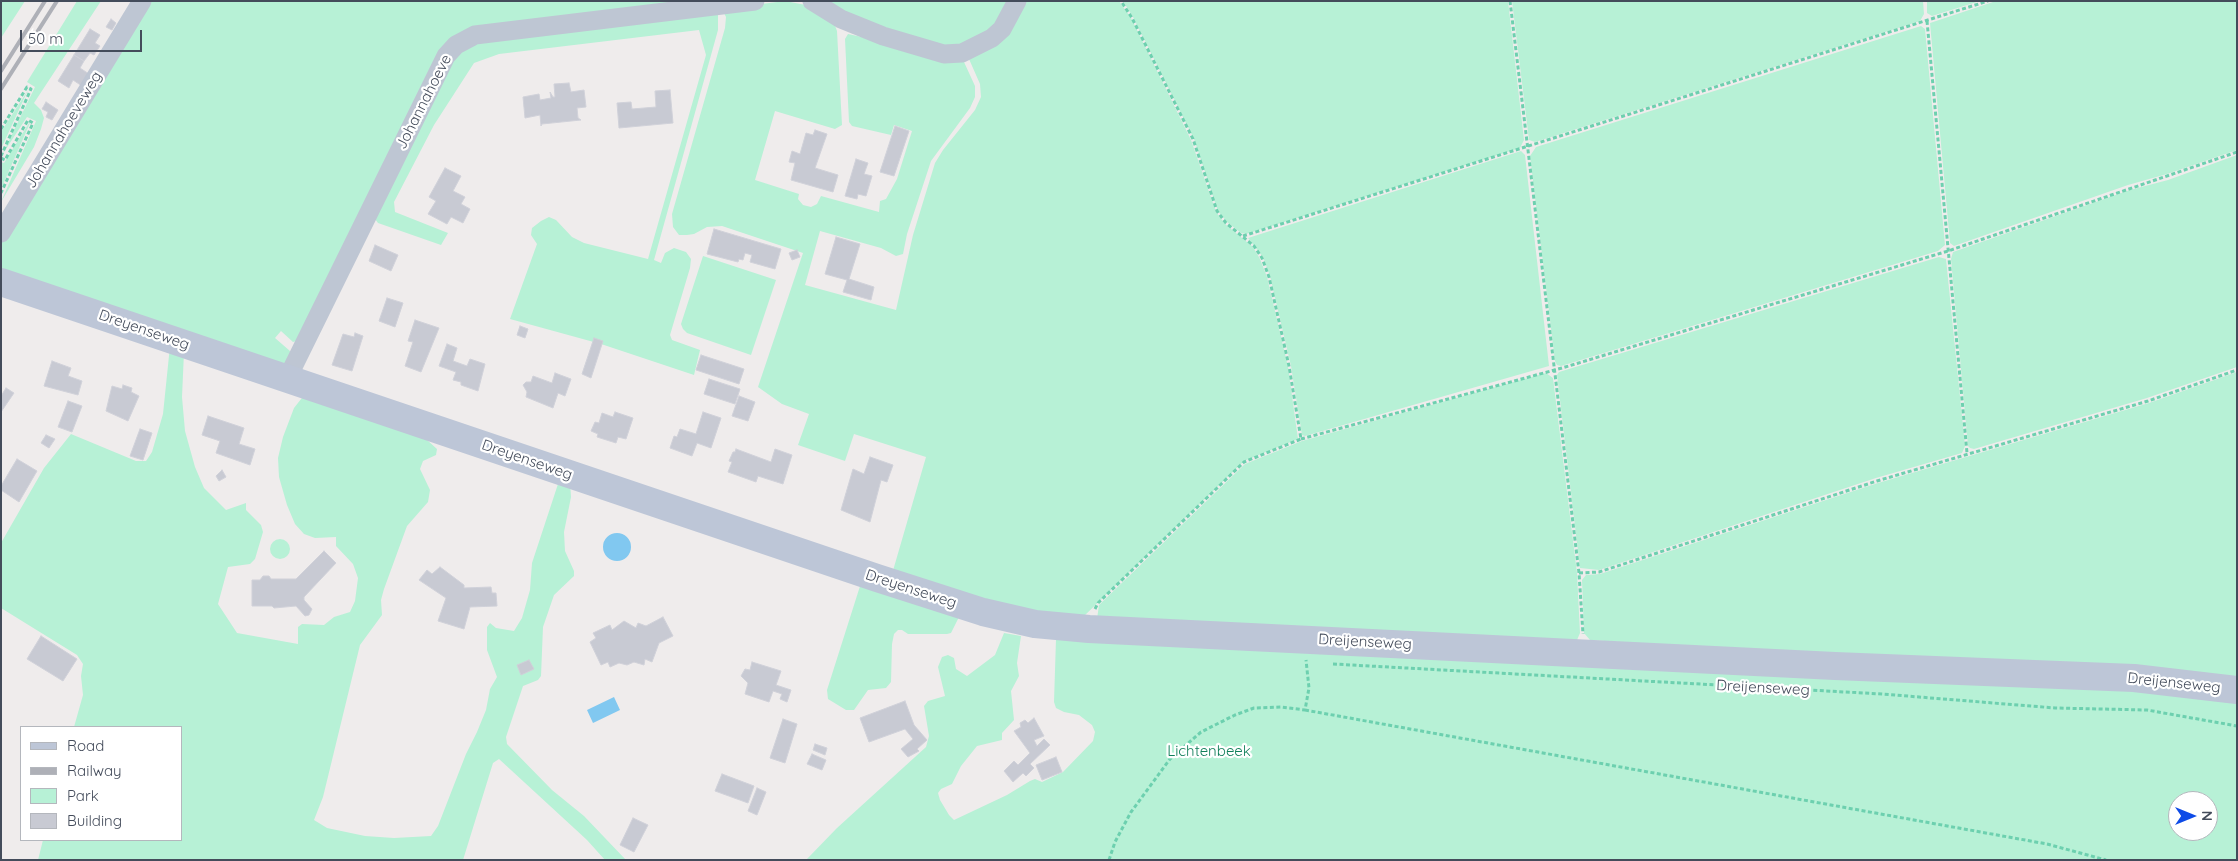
<!DOCTYPE html>
<style>
body{margin:0}
#map{position:relative;width:2238px;height:861px;overflow:hidden;background:#efecec;font-family:Quicksand,sans-serif}
canvas{display:block}
.frame{position:absolute;inset:0;border:2px solid #444c5b;pointer-events:none}
.legend{position:absolute;left:20px;top:726px;width:162px;height:115px;box-sizing:border-box;background:#fff;border:1px solid #b4b7bd;margin:0;padding:6px 9px;list-style:none;font-size:15px;color:#444c5b}
.legend li{display:flex;align-items:center;gap:10px;height:25px}
.legend b{width:25px;border:1px solid #b4b7bd}
.north{position:absolute;left:2168px;top:791px;width:50px;height:50px;box-sizing:border-box;background:#fff;border:1px solid #b4b7bd;border-radius:50%;rotate:90deg;font-size:14px;font-weight:700;line-height:20px;text-align:center;color:#444c5b}
.north::after{content:'';display:block;margin:auto;width:18px;height:22px;background:#0e4be7;clip-path:polygon(50% 0,100% 100%,50% 72%,0 100%)}
.scale{position:absolute;left:20px;top:30px;width:122px;height:22px;box-sizing:border-box;border:2px solid #444c5b;border-top:0;padding-left:6px;font-size:15px;line-height:18px;white-space:nowrap;color:#444c5b;-webkit-text-stroke:4px #fff;paint-order:stroke}
</style>
<div id="map">
<canvas width="2238" height="861"></canvas>
<div class="frame"></div>
<ul class="legend">
<li><b style="height:6px;background:#bdc6d7"></b>Road</li>
<li><b style="height:6px;background:#aeb0b7"></b>Railway</li>
<li><b style="height:14px;background:#b7f1d6"></b>Park</li>
<li><b style="height:14px;background:#c8cad3"></b>Building</li>
</ul>
<div class="north">N</div>
<div class="scale">50 m</div>
</div>
<script>
const ctx = document.querySelector('canvas').getContext('2d');
ctx.lineJoin = 'round';
function fill(path, color) { ctx.fillStyle = color; ctx.fill(path, 'evenodd'); }
const shape = rows => new Path2D(rows.map(r => 'M' + r).join(''));
function stroke(path, color, width, dash) { ctx.strokeStyle = color; ctx.lineWidth = width; ctx.lineCap = dash ? 'butt' : 'round'; ctx.setLineDash(dash || []); ctx.stroke(path); }
function label(font, color, halo, rows, align = 'center') {
  ctx.font = font + ' Quicksand,sans-serif'; ctx.lineWidth = 4.5; ctx.setLineDash([]); ctx.textBaseline = 'middle'; ctx.strokeStyle = halo; ctx.fillStyle = color; for (const [text, x, y, turn = 0] of rows) {
    ctx.save(); ctx.translate(x, y); ctx.rotate((+turn || 0) * Math.PI / 180); ctx.textAlign = isNaN(turn) ? turn : align; if (halo) ctx.strokeText(text, 0, 0); ctx.fillText(text, 0, 0); ctx.restore();
  }
}
fill(shape([
 [1,1,25,1,1,38],
 [77,1,101,1,34,103,41,110,44,118,41,129,34,147,1,202,36,121,27,117,2,155,35,87,27,82],
 [146,1,720,1,454,41,301,340,293,342,281,331,275,338,290,351,292,358,288,367,1,274,1,241],
 [785,1,811,6,834,23,837,31,842,125,835,129,775,111,755,180,799,194,798,199,803,205,811,207,817,204,821,196,879,212,880,201,886,199,897,179,912,131,894,125,891,135,852,126,849,122,845,39,848,34,954,57,964,62,975,86,975,97,970,108,931,161,907,234,903,254,896,256,881,248,820,231,805,285,896,310,913,235,935,163,943,150,975,110,981,97,980,84,969,59,1023,1,1119,1,1131,18,1191,140,1216,212,1225,224,1253,247,1260,259,1267,277,1288,367,1298,439,1244,461,1082,618,1038,616,892,574,926,457,854,434,845,461,798,445,809,414,782,404,758,387,803,253,722,226,707,227,694,234,687,235,679,235,673,227,672,214,725,28,726,17,722,9],
 [819,1,1014,1,999,28,944,51],
 [1123,1,1508,1,1524,140,1520,148,1246,234,1241,233,1227,222,1218,211,1194,139,1133,17],
 [1512,1,1923,1,1924,14,1920,21,1535,142,1529,140],
 [1927,1,1980,1,1932,16,1927,13],
 [1996,1,2237,1,2237,150,2167,174,2128,185,1954,246,1950,243,1930,23],
 [718,14,718,30,654,260,661,263,665,253,674,248,686,252,691,259,690,268,670,335,672,340,700,350,694,375,601,344,510,319,537,244,531,235,532,228,541,221,549,217,556,220,572,237,584,243,648,259,706,55,699,30,499,54,474,63,434,125,394,202,395,212,448,233,441,245,378,223,375,219,449,59,476,39],
 [1921,26,1925,29,1945,245,1938,251,1561,366,1557,365,1555,361,1530,156,1536,147],
 [28,90,1,149,1,150,1,132],
 [29,123,30,123,1,189,1,162,4,163],
 [1521,151,1525,155,1549,366,1305,436,1302,435,1291,366,1270,276,1263,257,1248,238],
 [2237,155,2237,367,2147,398,1974,449,1970,448,1968,446,1951,259,1953,252,2130,190,2168,180],
 [703,256,776,280,751,355,687,333,683,329,681,324],
 [1939,257,1946,259,1965,446,1962,453,1876,478,1599,570,1580,568,1557,375,1559,372],
 [170,346,184,352,182,397,185,431,195,467,204,488,226,510,246,503,246,510,261,525,263,532,255,559,250,564,228,567,218,604,237,633,298,644,298,627,302,624,324,625,334,617,350,612,355,601,358,578,353,564,336,546,336,537,315,538,304,534,295,524,287,505,279,477,278,458,283,437,294,408,305,394,427,440,437,449,436,455,423,461,420,469,430,490,428,502,407,526,384,589,381,600,382,615,360,645,323,797,314,820,327,828,365,836,394,838,431,836,438,826,466,754,477,732,486,710,490,689,497,677,487,650,487,627,490,623,496,628,514,631,522,618,530,590,532,563,558,484,570,482,571,497,564,532,565,551,574,571,574,576,554,595,543,627,541,676,538,680,523,686,506,737,507,744,552,790,584,816,626,860,605,860,587,840,499,759,493,763,463,860,38,860,43,840,181,840,181,727,74,727,83,695,81,676,83,664,77,655,1,608,1,543,44,468,71,434,136,461,146,461,152,452,163,414],
 [2237,372,2237,684,1590,640,1584,633,1582,580,1586,575,1600,574,1878,483,2149,403],
 [1546,373,1553,378,1577,573,1580,633,1577,640,1097,619,1099,605,1245,464,1302,441],
 '270 549a10 10 0 1 1 20 0a10 10 0 1 1-20 0Z',
 [861,583,960,615,951,633,947,634,908,634,902,630,898,630,894,634,892,644,891,682,886,688,868,690,854,710,846,710,828,699,827,690],
 [1004,633,1021,636,1017,663,1019,676,1011,691,1014,720,1002,733,1002,740,977,746,961,766,952,784,941,789,938,793,940,800,949,815,954,820,1007,795,1030,781,1035,779,1042,782,1063,772,1093,741,1095,732,1092,725,1079,715,1064,712,1056,708,1054,702,1056,639,1912,676,2237,697,2237,860,806,860,837,828,926,747,929,736,924,706,928,701,945,696,938,667,942,657,948,655,954,658,956,669,967,676,995,655],
 [2178,801,2208,801,2208,831,2178,831]
]), '#b7f1d6');
fill(shape([
 '603 547a14 14 0 1 1 28 0a14 14 0 1 1-28 0Z',
 [614,697,620,710,593,723,587,710]
]), '#81c8f0');
const building = shape([
 [111,19,116,23,112,30,106,27,111,19],
 [90,29,100,35,95,43,100,46,94,55,90,53,84,61,74,55,90,29],
 [74,55,84,61,80,68,89,74,82,86,73,80,69,88,58,81,74,55],
 [569,83,571,92,584,90,586,107,577,108,578,118,581,120,542,124,541,126,540,115,525,118,523,97,539,94,540,100,551,98,550,92,553,97,555,97,554,84,569,83],
 [670,90,673,123,619,128,617,103,631,102,632,109,656,107,655,91,670,90],
 [46,102,58,110,52,120,46,117,48,112,42,109,46,102],
 [895,126,909,131,894,176,880,172,895,126],
 [815,130,827,134,815,168,838,175,833,192,791,180,795,163,789,162,792,151,800,154,806,133,813,135,815,130],
 [856,159,868,163,864,174,872,176,866,196,858,194,857,199,845,196,856,159],
 [445,168,461,176,453,191,465,197,461,204,470,209,463,223,451,217,447,224,428,214,436,201,429,197,445,168],
 [714,229,781,249,775,269,750,262,752,255,745,253,743,260,739,259,738,262,707,254,714,229],
 [836,237,860,244,849,279,874,287,871,300,843,292,847,280,825,274,836,237],
 [375,245,398,255,391,271,369,261,375,245],
 [797,250,800,257,792,260,789,253,797,250],
 [387,298,403,303,395,327,379,321,387,298],
 [415,320,439,328,421,372,405,366,413,342,408,341,415,320],
 [520,326,528,329,525,338,517,335,520,326],
 [355,333,363,336,352,371,332,365,343,334,354,337,355,333],
 [594,338,603,341,591,378,582,374,594,338],
 [447,344,457,348,453,361,467,366,470,359,485,364,478,391,461,385,461,382,453,380,456,372,439,366,447,344],
 [701,355,744,369,739,384,696,370,701,355],
 [52,361,71,368,68,376,82,381,78,395,44,386,52,361],
 [555,373,571,379,565,396,558,393,553,408,526,397,527,392,523,385,526,382,531,382,533,376,552,383,555,373],
 [709,379,740,389,735,404,704,394,709,379],
 [123,385,132,388,131,392,139,396,128,421,106,411,112,386,122,389,123,385],
 [6,388,14,393,1,412,1,396,6,388],
 [739,396,755,402,748,421,732,416,739,396],
 [68,401,82,406,72,432,58,427,68,401],
 [615,412,633,418,626,439,618,437,616,443,597,437,598,434,591,431,595,422,599,423,602,413,613,417,615,412],
 [703,412,721,418,711,448,697,443,692,456,670,448,674,436,677,437,680,429,696,434,703,412],
 [208,416,244,428,239,444,255,449,250,465,216,453,220,441,202,435,208,416],
 [140,429,152,433,143,460,130,456,140,429],
 [46,435,55,439,49,448,41,443,46,435],
 [736,449,771,462,775,449,792,455,783,484,758,476,756,482,728,472,732,462,729,461,733,452,735,452,736,449],
 [870,457,893,465,887,482,881,480,870,522,841,510,853,469,864,474,870,457],
 [17,459,37,471,19,502,1,490,1,486,17,459],
 [222,470,226,477,219,481,216,476,222,470],
 [324,551,336,563,304,597,304,600,312,609,309,615,305,616,296,606,274,608,272,606,252,606,252,580,260,580,263,576,269,576,271,579,296,579,324,551],
 [440,567,464,585,464,588,491,587,492,593,496,593,497,606,470,607,464,629,438,621,446,598,419,580,427,570,432,574,440,567],
 [663,617,673,636,659,643,652,662,645,659,644,665,634,662,627,665,619,663,610,667,608,662,601,665,590,642,596,638,593,633,610,625,612,630,624,621,636,628,638,623,646,626,663,617],
 [41,636,77,659,63,681,27,659,41,636],
 [529,660,534,669,521,675,517,665,529,660],
 [752,662,781,671,776,685,791,690,787,702,780,699,782,694,773,691,769,702,745,694,748,683,741,676,745,669,750,670,752,662],
 [905,701,914,725,927,740,917,749,919,751,908,757,901,749,913,739,905,729,869,742,860,718,905,701],
 [1034,718,1044,736,1034,740,1037,746,1044,739,1050,745,1030,764,1034,768,1026,776,1023,773,1013,782,1004,771,1014,761,1018,765,1030,753,1014,731,1021,727,1020,723,1025,720,1028,723,1034,718],
 [783,719,797,724,785,763,770,758,783,719],
 [815,744,827,748,825,755,813,750,815,744],
 [812,754,826,760,822,770,807,764,812,754],
 [1056,757,1062,772,1042,780,1036,765,1056,757],
 [722,774,754,786,748,803,715,791,722,774],
 [757,788,766,792,757,815,748,811,757,788],
 [633,818,648,825,634,852,620,845,633,818]
]);
fill(building, '#c8cad3');
stroke(building, '#d0d1d9', 1);
stroke(shape([
 [1510,1,1579,573,1583,634],
 [1927,21,1967,453],
 [1,129,27,87,31,89,1,156],
 [1,158,5,160,28,120,33,123,1,193],
 [1243,236,1988,1],
 [1301,439,1562,368,1948,251,2237,152],
 [1579,573,1599,572,1877,481,2148,401,2237,370],
 [1095,609,1098,603,1244,462,1301,439,1289,366,1269,277,1262,258,1254,246,1226,223,1217,211,1193,139,1132,18,1121,1],
 [1333,664,1882,694,2055,708,2147,710,2237,726],
 [1305,710,2047,844,2106,860],
 [1109,860,1115,842,1131,812,1170,759,1201,732,1235,715,1254,708,1281,707,1305,710,1309,688,1306,660]
]), '#6dd0af', 3, [4, 2.5]);
stroke(shape([
 [812,1,841,19,883,36,944,54,962,53,992,38,1002,29,1017,1],
 [1,233,142,1],
 [287,379,446,56,456,45,475,35,755,1]
]), '#bec6d3', 19);
stroke(shape([
 [1,282,877,578,983,612,1035,624,1089,629,1835,666,2134,678,2237,690]
]), '#bdc6d7', 28);
stroke(shape([
 [1,71,45,1],
 [1,89,57,1]
]), '#aeb0b7', 4);
label('15px', '#444c5b', '#fff', [
 ["Johannahoeve",424,102,-63],
 ["Johannahoeveweg",64,130,-59],
 ["Dreyenseweg",144,330,19],
 ["Dreyenseweg",527,460,19],
 ["Dreyenseweg",911,589,18],
 ["Dreijenseweg",1365,642,3],
 ["Dreijenseweg",2174,683,6],
 ["Dreijenseweg",1763,688,3]
]);
label('15px', '#117f5a', '#fff', [
 ["Lichtenbeek",1209,751]
]);
</script>
